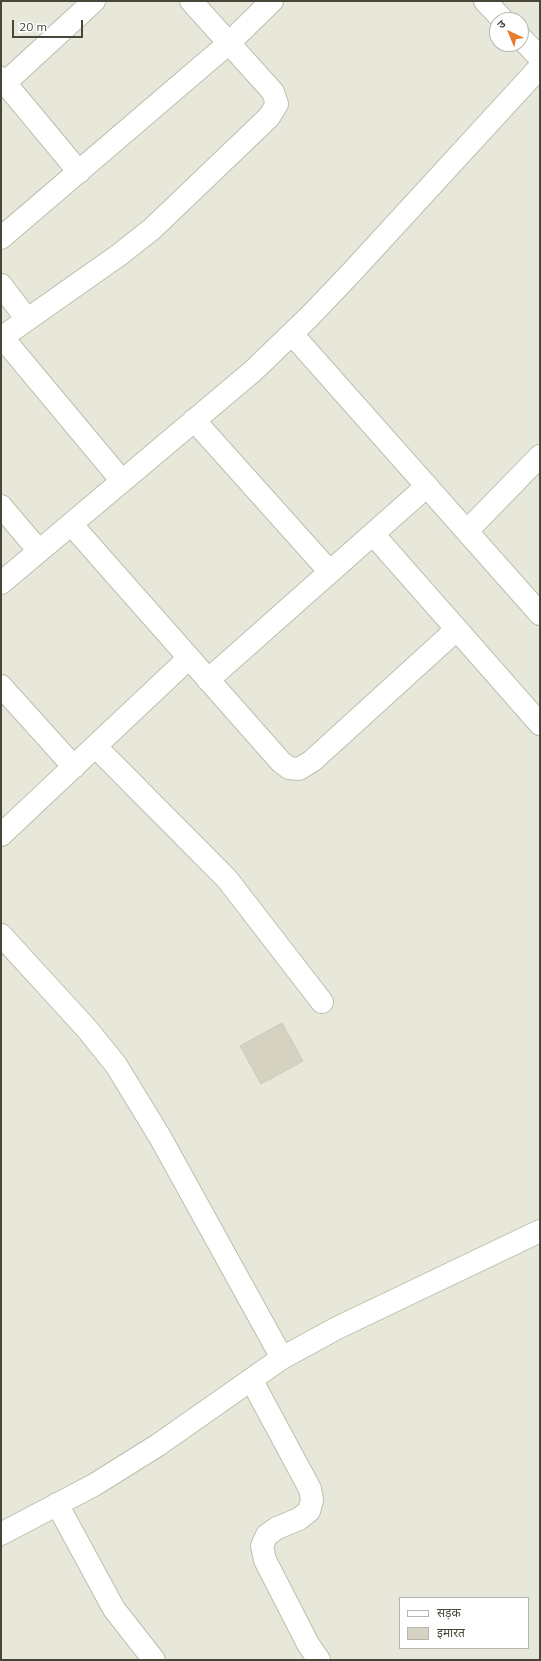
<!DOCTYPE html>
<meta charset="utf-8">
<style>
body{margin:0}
#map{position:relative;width:541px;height:1661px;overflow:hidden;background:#f4f4eb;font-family:Mulish,"Noto Sans Devanagari",sans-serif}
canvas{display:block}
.frame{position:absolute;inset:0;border:2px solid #484639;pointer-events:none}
.legend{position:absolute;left:399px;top:1597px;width:130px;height:52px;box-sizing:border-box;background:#fff;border:1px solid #b6b5b0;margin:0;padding:5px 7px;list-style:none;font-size:12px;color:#484639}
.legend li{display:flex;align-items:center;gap:8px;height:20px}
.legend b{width:20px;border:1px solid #b6b5b0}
.north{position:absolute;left:489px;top:12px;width:40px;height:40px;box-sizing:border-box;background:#fff;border:1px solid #b6b5b0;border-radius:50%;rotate:316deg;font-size:11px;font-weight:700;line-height:16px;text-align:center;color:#484639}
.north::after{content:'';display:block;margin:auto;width:14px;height:18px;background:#e67c30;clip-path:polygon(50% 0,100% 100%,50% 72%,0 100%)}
.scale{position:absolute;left:12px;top:20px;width:71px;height:18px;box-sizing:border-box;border:2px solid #484639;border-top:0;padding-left:5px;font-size:12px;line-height:14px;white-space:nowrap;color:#484639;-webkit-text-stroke:3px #fff;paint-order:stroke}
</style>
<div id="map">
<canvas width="541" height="1661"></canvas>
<div class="frame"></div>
<ul class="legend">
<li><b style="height:5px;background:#fff"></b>सड़क</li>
<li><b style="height:11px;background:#d5d2c1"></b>इमारत</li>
</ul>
<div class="north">उ</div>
<div class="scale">20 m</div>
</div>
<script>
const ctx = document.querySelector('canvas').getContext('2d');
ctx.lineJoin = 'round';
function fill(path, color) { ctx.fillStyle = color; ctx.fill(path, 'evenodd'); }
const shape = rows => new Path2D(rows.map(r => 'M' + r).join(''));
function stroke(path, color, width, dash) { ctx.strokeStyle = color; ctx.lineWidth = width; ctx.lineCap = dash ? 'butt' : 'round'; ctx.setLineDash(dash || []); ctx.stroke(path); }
fill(shape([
 [1,1,540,1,540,1660,1,1660],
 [497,20,521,20,521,44,497,44],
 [400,1598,528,1598,528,1648,400,1648]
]), '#e7e7da');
const building = shape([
 [282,1023,303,1061,261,1084,240,1046,282,1023]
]);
fill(building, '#d5d2c1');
stroke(building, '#cfccb5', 1);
const minor = shape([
 [485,1,503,20],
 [521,38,540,58],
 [1,78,79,172],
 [5,83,94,1],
 [1,238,229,43,272,1],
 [1,285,26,318],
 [292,334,540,614],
 [2,337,122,481],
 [1,338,119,255,152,229,269,117,277,104,273,92,191,1],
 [194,420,330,572],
 [1,506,39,551],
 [71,524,281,762,289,768,299,769,312,761,456,630],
 [467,531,540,456],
 [373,534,540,724],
 [1,583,253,371,309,317,351,273,540,67],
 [208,680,427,486],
 [1,686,74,767],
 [96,747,227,879,322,1002],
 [1,835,189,658],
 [1,935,87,1029,116,1065,160,1137,282,1358],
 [252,1381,310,1489,312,1500,309,1511,299,1519,277,1528,267,1535,262,1546,265,1560,308,1644,319,1660],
 [57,1504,114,1609,154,1660],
 [1,1534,94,1485,158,1445,282,1358,337,1328,540,1231]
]);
stroke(minor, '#bfbeae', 24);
stroke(minor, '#fff', 22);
</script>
